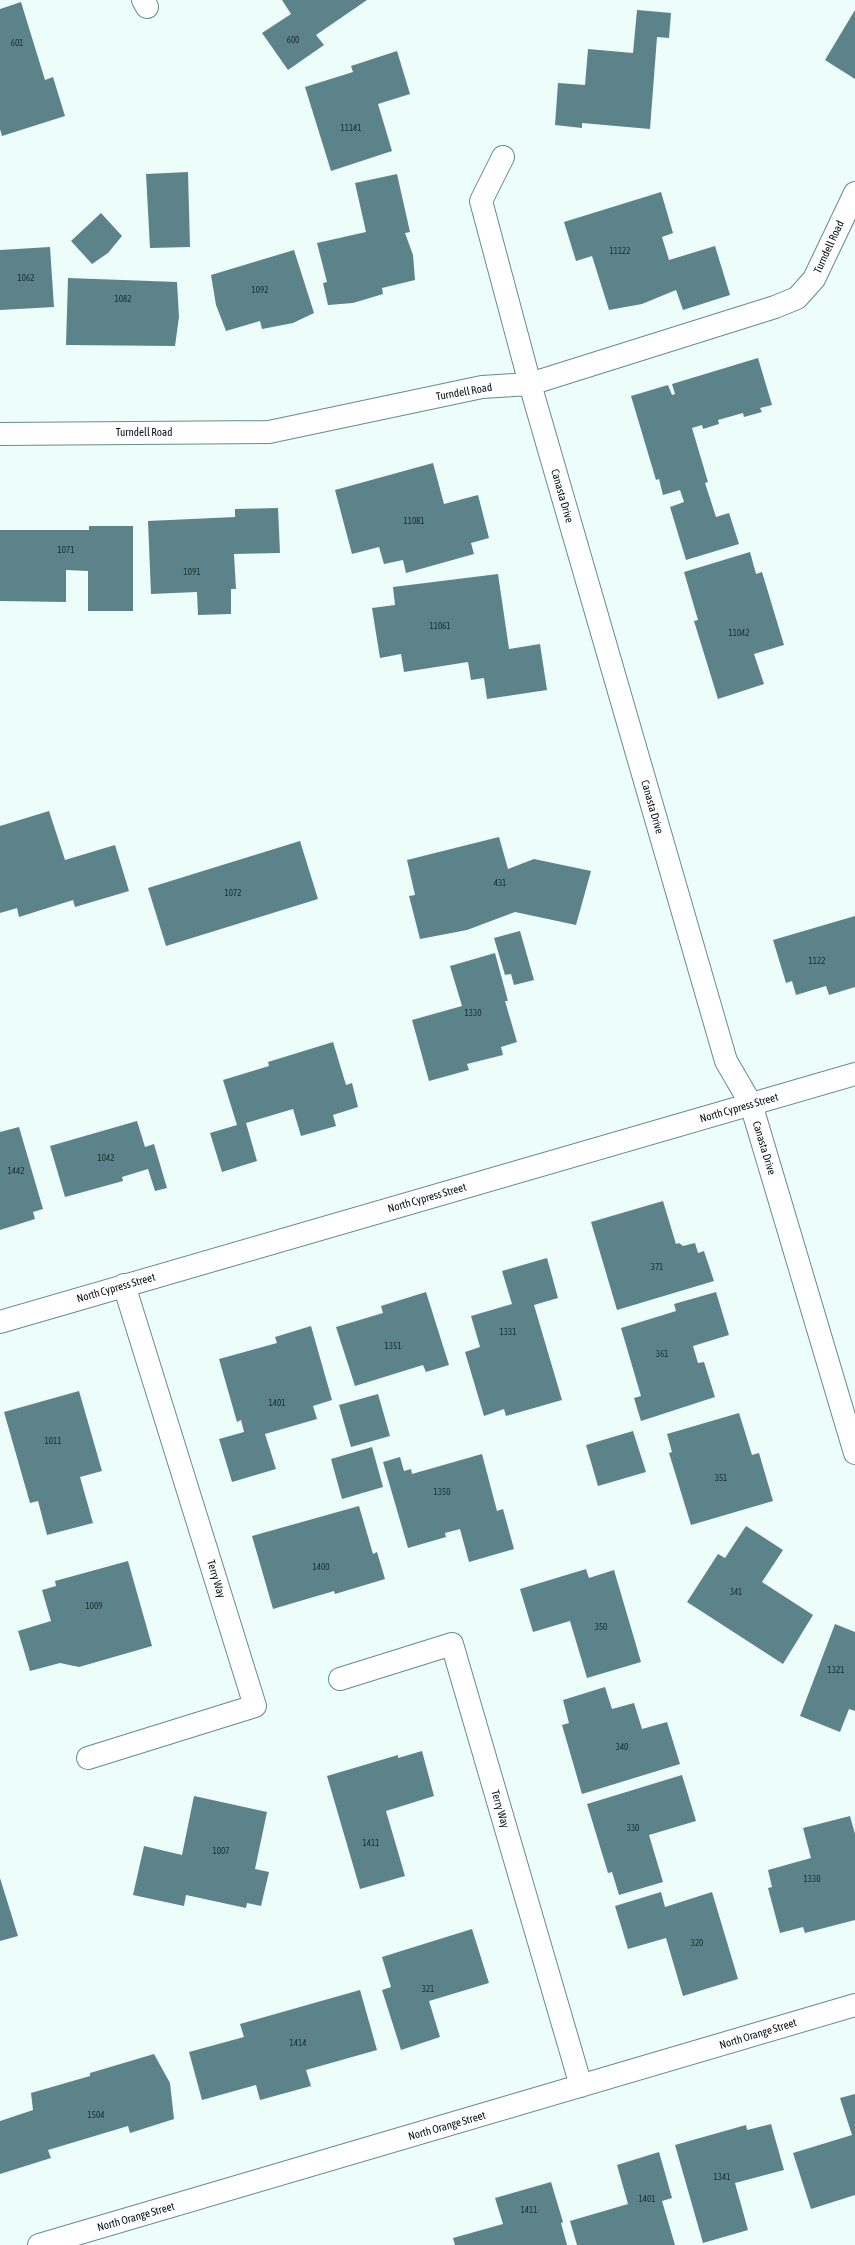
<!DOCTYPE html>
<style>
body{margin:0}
canvas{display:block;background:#edfdfa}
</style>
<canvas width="855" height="2245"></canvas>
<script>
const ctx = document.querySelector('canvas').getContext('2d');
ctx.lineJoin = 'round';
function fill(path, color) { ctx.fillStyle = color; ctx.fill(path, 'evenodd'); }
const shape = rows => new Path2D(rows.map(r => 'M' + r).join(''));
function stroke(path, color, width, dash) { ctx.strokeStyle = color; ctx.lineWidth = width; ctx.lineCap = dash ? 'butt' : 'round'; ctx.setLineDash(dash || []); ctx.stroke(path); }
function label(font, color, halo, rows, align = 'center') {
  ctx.font = font + ' "Asap Condensed",sans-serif'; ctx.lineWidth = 4; ctx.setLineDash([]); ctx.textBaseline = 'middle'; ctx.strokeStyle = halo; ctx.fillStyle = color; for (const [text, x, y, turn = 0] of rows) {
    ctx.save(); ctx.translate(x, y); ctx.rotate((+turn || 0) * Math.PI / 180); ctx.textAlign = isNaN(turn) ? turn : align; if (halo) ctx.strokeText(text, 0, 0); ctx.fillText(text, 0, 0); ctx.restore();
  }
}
fill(shape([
 [282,0,367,0,316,35,324,45,288,70,262,33,291,14],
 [21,2,45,80,53,77,65,116,2,136,0,129,0,9],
 [637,10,671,13,669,38,657,37,650,129,582,123,582,128,555,125,558,83,585,85,588,49,633,53],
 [855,10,855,79,825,60],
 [397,51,410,94,378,104,392,151,331,171,305,87,353,72,351,66],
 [188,172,190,247,150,248,146,174],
 [397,174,410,232,405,233,413,255,415,280,382,288,383,294,353,303,328,305,323,283,327,282,317,243,366,232,355,183],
 [661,192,673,233,662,237,669,260,715,246,730,295,683,310,676,290,642,304,609,310,592,256,576,261,564,222],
 [101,213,122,236,108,253,92,264,71,241],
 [50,247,54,307,0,310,0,250],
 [294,250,314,313,293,323,262,329,260,321,226,331,216,305,211,275],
 [68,278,177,282,179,317,175,346,66,345],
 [758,358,772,405,760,408,762,412,744,417,743,413,718,420,719,424,703,429,702,425,692,428,708,482,705,483,716,517,729,513,739,544,686,560,670,507,684,502,680,490,663,495,659,479,656,480,631,396,668,385,672,395,675,394,672,384],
 [433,463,444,504,478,495,489,538,471,543,474,554,406,573,403,560,384,564,379,547,352,554,335,490],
 [278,508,280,553,234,554,236,589,231,589,231,614,198,615,197,592,151,594,148,521,235,517,235,509],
 [89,526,133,526,133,611,88,611,88,571,66,570,66,602,0,601,0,530,89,530],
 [750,552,756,574,762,572,784,645,754,654,764,684,718,699,694,621,698,620,684,572],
 [498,574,509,649,540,644,547,690,487,699,484,678,471,680,468,662,404,672,401,654,380,658,372,608,395,605,393,587],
 [49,811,65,860,115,845,129,891,75,907,73,900,19,917,17,908,0,913,0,826],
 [499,837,508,869,534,859,591,871,576,925,515,912,467,930,420,939,409,896,415,895,407,860],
 [300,841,318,899,166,946,148,888],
 [855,916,855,987,829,995,826,986,796,995,792,981,786,983,773,940],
 [520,931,534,980,514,985,511,974,505,975,494,938],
 [495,953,508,1001,505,1001,517,1042,501,1047,503,1055,467,1064,469,1070,429,1081,412,1020,462,1006,450,966],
 [333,1042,346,1085,352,1083,358,1107,333,1115,336,1126,301,1136,293,1109,246,1123,257,1161,222,1172,210,1133,237,1125,223,1080,269,1066,268,1062],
 [137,1121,145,1147,154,1144,167,1188,155,1191,148,1169,122,1177,123,1181,65,1197,50,1146],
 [19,1127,43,1209,33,1212,35,1219,0,1230,0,1132],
 [663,1201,676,1244,679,1243,683,1246,695,1243,698,1253,704,1251,714,1281,617,1310,591,1222],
 [547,1258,558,1298,534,1305,562,1400,506,1416,504,1409,484,1416,465,1352,480,1347,471,1316,512,1304,502,1271],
 [426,1292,449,1365,426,1372,423,1365,355,1386,336,1327,383,1313,381,1306],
 [716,1292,729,1335,693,1346,698,1363,704,1362,715,1397,641,1421,634,1398,641,1396,621,1328,676,1311,674,1304],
 [311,1326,332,1400,313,1406,317,1419,265,1434,276,1469,232,1482,219,1439,244,1432,241,1420,237,1422,219,1359,277,1343,275,1337],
 [79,1391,102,1471,80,1477,93,1523,47,1535,38,1501,30,1503,4,1412],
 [378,1394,390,1436,351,1447,339,1405],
 [739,1413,752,1455,759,1453,773,1501,691,1525,669,1453,672,1452,667,1434],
 [633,1431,646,1472,598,1486,586,1445],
 [372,1447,383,1487,342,1499,331,1459],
 [482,1454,497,1511,503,1509,514,1549,469,1562,460,1529,445,1533,446,1537,408,1548,383,1462,400,1457,404,1471,411,1469,412,1474],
 [359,1506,373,1554,377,1552,385,1579,335,1594,334,1591,273,1609,252,1536],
 [746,1526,783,1550,762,1582,813,1615,783,1664,687,1602,718,1554,725,1558],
 [128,1561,152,1646,79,1667,60,1663,30,1671,18,1631,51,1621,42,1590,56,1586,55,1581],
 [586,1569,589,1578,614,1570,641,1662,587,1678,570,1621,533,1632,520,1589],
 [835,1624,855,1632,855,1711,849,1709,840,1732,800,1716],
 [605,1687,612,1709,634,1703,642,1729,667,1722,680,1764,582,1794,562,1725,569,1723,563,1700],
 [422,1751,434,1796,386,1811,405,1876,360,1889,327,1776,398,1755,398,1758],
 [682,1775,696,1821,649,1835,663,1882,619,1895,612,1872,608,1873,587,1804],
 [194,1796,267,1812,255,1869,269,1872,261,1906,247,1903,246,1908,186,1895,184,1906,133,1895,144,1846,182,1855],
 [850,1816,855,1834,855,1920,805,1933,803,1927,780,1933,768,1888,772,1887,768,1870,811,1858,803,1828],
 [0,1878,18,1936,0,1941],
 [661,1892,665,1907,712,1892,738,1979,683,1996,666,1938,628,1949,615,1906],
 [472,1929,489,1983,429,2001,440,2037,401,2050,382,1990,391,1987,382,1957],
 [360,1990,377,2050,306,2070,311,2086,260,2100,256,2085,202,2100,189,2052,244,2037,240,2024],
 [154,2054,170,2083,174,2119,130,2133,128,2126,48,2150,51,2158,0,2174,0,2121,33,2110,31,2093,90,2076,90,2073],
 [855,2094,855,2195,811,2209,793,2153,852,2135,840,2098],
 [771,2124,784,2170,735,2183,748,2230,703,2243,675,2145,746,2125,747,2130],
 [659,2152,672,2198,662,2201,675,2245,577,2245,570,2221,628,2204,617,2165],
 [551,2182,563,2222,561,2223,567,2245,455,2245,453,2238,503,2224,495,2198]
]), '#5c838a');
const minor = shape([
 [143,0,147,7],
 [503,157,481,201,530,384,726,1061,751,1104,855,1453],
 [0,434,269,432,482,387,530,384,775,307,797,298,814,279,855,193],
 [340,1679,452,1644,581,2086],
 [88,1758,255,1706,124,1285],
 [39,2245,855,2005]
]);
const tertiary = shape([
 [0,1322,855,1074]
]);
stroke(minor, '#668d86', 24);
stroke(tertiary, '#668d86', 24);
stroke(minor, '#fff', 22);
stroke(tertiary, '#fff', 22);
label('9px', '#1a2f2e', null, [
 ["600",293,40],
 ["601",17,43],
 ["11141",351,128],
 ["11122",620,251],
 ["1062",26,278],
 ["1092",260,290],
 ["1082",123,299],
 ["11081",414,521],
 ["1071",66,550],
 ["1091",192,572],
 ["11061",440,626],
 ["11042",739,633],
 ["431",500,883],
 ["1072",233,893],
 ["1122",817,961],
 ["1330",473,1013],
 ["1042",106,1158],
 ["1442",16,1171],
 ["371",657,1267],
 ["1331",508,1332],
 ["1351",393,1346],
 ["361",662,1354],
 ["1401",277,1403],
 ["1011",53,1441],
 ["351",721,1478],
 ["1350",442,1492],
 ["1400",321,1567],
 ["341",736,1592],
 ["1009",94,1606],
 ["350",601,1627],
 ["1321",836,1670],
 ["340",622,1747],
 ["330",633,1828],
 ["1411",371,1843],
 ["1007",221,1851],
 ["1330",812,1879],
 ["320",697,1943],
 ["321",428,1989],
 ["1414",298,2043],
 ["1504",96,2115],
 ["1341",722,2177],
 ["1401",647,2199],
 ["1411",529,2210]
]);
label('11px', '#041310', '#fff', [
 ["Turndell Road",829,247,-65],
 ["Turndell Road",464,392,-10],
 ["Turndell Road",144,433],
 ["Canasta Drive",562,496,74],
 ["Canasta Drive",652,807,74],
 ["North Cypress Street",739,1108,-16],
 ["Canasta Drive",764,1148,73],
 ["North Cypress Street",427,1198,-16],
 ["North Cypress Street",116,1288,-16],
 ["Terry Way",216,1579,73],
 ["Terry Way",500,1809,74],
 ["North Orange Street",758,2034,-17],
 ["North Orange Street",447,2126,-16],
 ["North Orange Street",136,2217,-16]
]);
</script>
